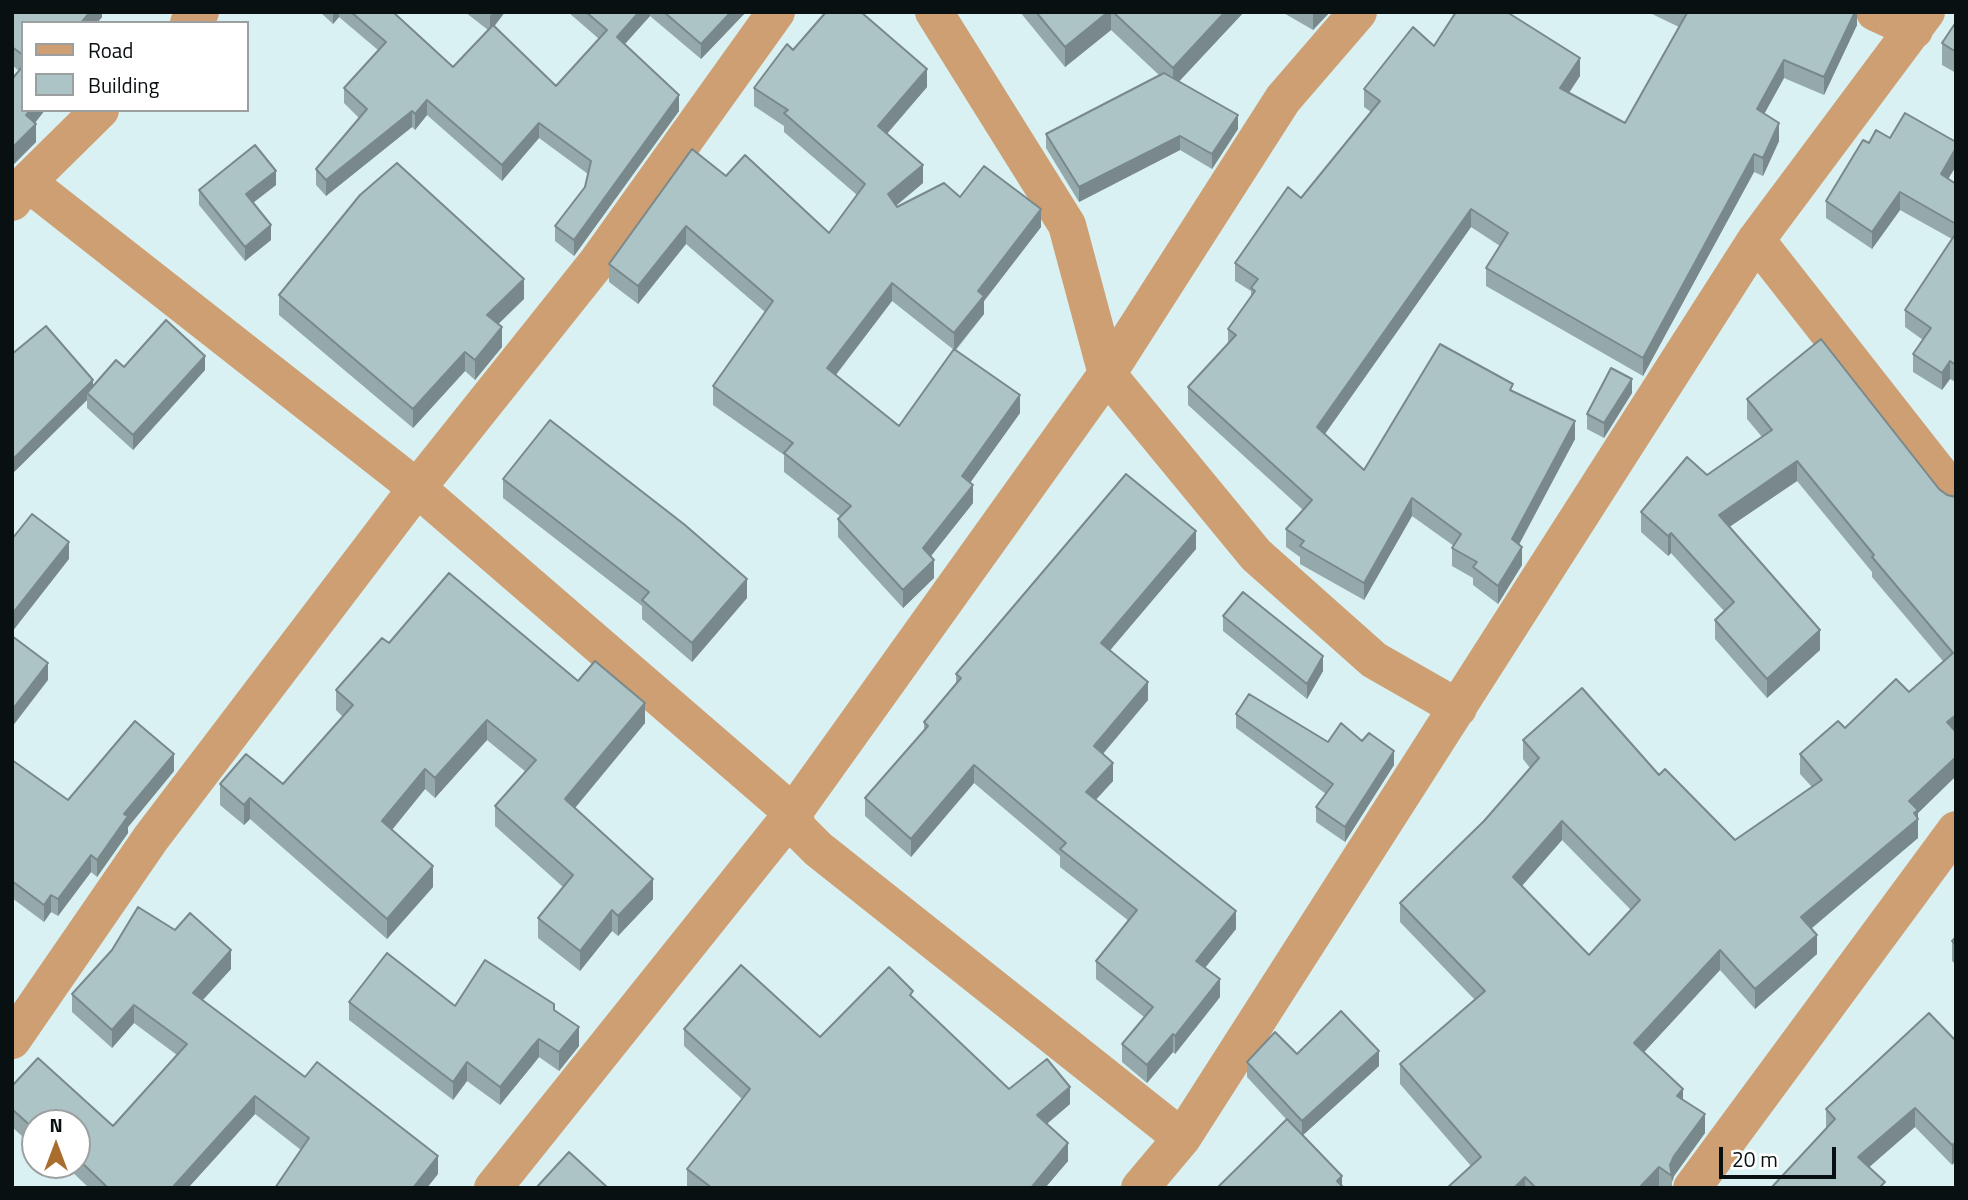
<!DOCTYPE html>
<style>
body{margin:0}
#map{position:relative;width:1968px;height:1200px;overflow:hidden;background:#d9f1f3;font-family:"Titillium Web",sans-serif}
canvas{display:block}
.frame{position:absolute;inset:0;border:14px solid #081011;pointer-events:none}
.legend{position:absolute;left:21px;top:21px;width:228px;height:91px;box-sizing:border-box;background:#fff;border:2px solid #9c9fa0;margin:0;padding:9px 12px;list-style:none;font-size:21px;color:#081011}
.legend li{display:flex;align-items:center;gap:14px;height:35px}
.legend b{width:35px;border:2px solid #9c9fa0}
.north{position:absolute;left:21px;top:1109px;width:70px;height:70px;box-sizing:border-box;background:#fff;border:2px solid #9c9fa0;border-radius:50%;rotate:0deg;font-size:19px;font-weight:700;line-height:28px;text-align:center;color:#081011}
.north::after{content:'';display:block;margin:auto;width:24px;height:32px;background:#a96e2e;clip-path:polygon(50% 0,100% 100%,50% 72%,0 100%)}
.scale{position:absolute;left:1719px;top:1147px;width:117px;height:32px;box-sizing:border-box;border:4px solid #081011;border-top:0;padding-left:9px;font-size:21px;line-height:24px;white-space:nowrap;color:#081011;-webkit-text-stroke:5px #fff;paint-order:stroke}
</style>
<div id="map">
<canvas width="1968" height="1200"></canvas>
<div class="frame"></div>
<ul class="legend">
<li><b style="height:9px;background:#cd9f72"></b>Road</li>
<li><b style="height:19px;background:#adc4c6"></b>Building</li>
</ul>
<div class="north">N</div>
<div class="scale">20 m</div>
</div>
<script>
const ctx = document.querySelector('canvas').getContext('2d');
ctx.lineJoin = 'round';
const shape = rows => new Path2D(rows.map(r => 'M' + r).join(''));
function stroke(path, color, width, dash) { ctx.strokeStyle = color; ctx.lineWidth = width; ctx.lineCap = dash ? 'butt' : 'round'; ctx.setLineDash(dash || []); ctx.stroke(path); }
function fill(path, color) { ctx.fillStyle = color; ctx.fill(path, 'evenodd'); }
stroke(shape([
 [934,12,1067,225,1107,374,1256,555,1374,660,1458,708],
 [1875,12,1914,30],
 [189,23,200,12],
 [27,182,417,488,793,813,798,829,818,849,1182,1138],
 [12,202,27,182,100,110],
 [1756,240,1956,495],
 [12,1040,151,838,417,488,598,261,776,12],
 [493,1188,793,813,1107,374,1283,99,1358,12],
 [1140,1188,1182,1138,1756,240,1926,12],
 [1692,1188,1956,830]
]), '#cd9f72', 38);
fill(shape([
 [12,12,102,13,102,17,97,23,23,23,23,110,45,110,35,123,36,142,12,166,12,79,19,71,12,65],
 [320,12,393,12,453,67,488,30,465,12,505,12,494,26,556,86,599,39,568,12,746,12,701,59,650,16,624,44,679,111,574,256,555,241,555,226,585,187,588,174,539,138,502,181,427,115,415,130,412,127,326,196,316,185,316,169,359,118,344,103,344,88,378,50,339,17,333,24],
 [1020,12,1244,12,1179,81,1238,129,1212,169,1180,150,1079,202,1046,148,1046,134,1159,75,1111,30,1065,67],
 [1282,12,1330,12,1313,30],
 [1652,12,1857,12,1857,25,1824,95,1784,78,1764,114,1779,141,1763,176,1754,172,1643,376,1486,286,1486,268,1500,246,1471,227,1325,434,1364,470,1513,391,1575,439,1519,545,1522,565,1498,604,1473,585,1473,578,1452,566,1452,548,1454,546,1412,516,1364,600,1300,564,1300,557,1286,547,1286,529,1303,510,1188,405,1188,387,1228,343,1228,329,1251,298,1251,291,1235,281,1235,263,1301,198,1371,112,1364,107,1364,89,1434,46,1580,76,1569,93,1625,123,1679,27,1652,14],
 [1956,22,1956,73,1942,65,1942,43],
 [793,50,927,87,887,134,923,183,896,206,897,207,960,197,1041,227,984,301,984,314,956,350,1020,413,970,483,973,503,931,556,934,578,903,608,838,537,838,519,840,516,784,472,784,455,713,405,713,386,765,312,686,244,638,304,609,282,609,264,726,176,829,233,857,195,784,132,784,126,754,106,754,88],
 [892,301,954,350,899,426,836,375],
 [1890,138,1956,142,1956,166,1948,179,1956,184,1956,382,1950,379,1942,390,1913,372,1913,354,1923,340,1905,327,1905,310,1952,239,1900,210,1872,249,1826,218,1826,201,1869,143],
 [276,185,253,203,271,240,245,261,199,205,199,190],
 [279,295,524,299,498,324,502,347,475,380,465,371,413,428,279,315],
 [124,367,205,370,133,450,87,408,87,400,12,474,93,386],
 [1632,393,1604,438,1587,429,1587,414],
 [1747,399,1939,489,1947,495,1956,497,1956,776,1918,813,1918,838,1811,929,1817,954,1755,1009,1720,970,1644,1052,1683,1100,1705,1133,1674,1176,1672,1182,1672,1188,1660,1188,1659,1187,1658,1188,1447,1188,1471,1166,1400,1084,1400,1064,1475,1000,1400,922,1400,903,1484,821,1530,768,1523,759,1523,740,1659,775,1735,840,1812,787,1800,774,1800,754,1909,692,1943,661,1872,577,1872,572,1797,481,1729,527,1820,650,1767,698,1715,639,1715,620,1724,611,1671,553,1668,556,1641,532,1641,512,1707,475,1762,437,1747,419],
 [1562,840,1631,910,1589,955,1522,886],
 [503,479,747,598,692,662,642,619,642,606,503,498],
 [1196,549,1110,650,1148,700,1103,754,1113,781,1096,800,1236,929,1205,968,1220,997,1175,1054,1173,1052,1147,1083,1122,1062,1122,1044,1144,1017,1096,979,1096,961,1129,921,1060,867,1060,856,974,783,911,857,865,816,865,798,924,731,924,722,956,683,956,674],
 [1223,616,1323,671,1307,699,1223,631],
 [389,643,578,681,645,723,575,808,653,899,618,936,612,931,580,971,538,938,538,918,563,887,495,826,495,806,526,772,487,740,435,798,425,789,392,830,433,887,387,939,250,819,244,825,220,805,220,784,283,784,343,717,336,710,336,690],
 [1236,714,1328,742,1362,741,1394,765,1345,842,1316,822,1316,807,1326,794,1236,728],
 [12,760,68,800,174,771,128,827,128,833,97,877,91,872,58,916,51,912,44,922,12,898],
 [1956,937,1956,965,1952,961,1952,941],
 [231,969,202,1000,305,1077,438,1174,301,1150,255,1114,188,1188,89,1188,65,1165,77,1165,77,1123,35,1123,35,1148,12,1127,12,1086,113,1126,177,1055,134,1023,112,1048,72,1012,72,994],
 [913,998,1009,1089,1070,1104,1047,1124,1068,1161,1045,1188,689,1188,687,1187,687,1169,742,1099,684,1046,684,1029,820,1037],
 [349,1002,554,1010,579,1046,559,1071,539,1057,531,1067,500,1105,467,1081,453,1100,349,1020],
 [1956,1041,1952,1165,1915,1127,1869,1167,1885,1188,1826,1129,1826,1109],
 [1297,1054,1379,1066,1303,1135,1342,1186,1286,1119,1247,1077,1247,1062]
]), '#95a9aa');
fill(shape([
 [90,12,102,12,102,17,97,23,81,23],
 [333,12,339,12,339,17,333,24],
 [493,12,505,12,490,32,490,16],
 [639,12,650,12,650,16,617,53,617,37],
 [731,12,746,12,701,59,701,44],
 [1108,12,1111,12,1111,30,1065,67,1065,47],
 [1225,12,1244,12,1173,88,1173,68],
 [1313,12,1330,12,1313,30],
 [1855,12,1857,12,1857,25,1824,95,1824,77],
 [1580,58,1580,76,1560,106,1560,88],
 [1784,60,1784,78,1757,127,1757,109],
 [927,69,927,87,878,144,878,126],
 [679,95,679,111,574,256,574,240],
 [427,100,427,115,415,130,415,114],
 [30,110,45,110,26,134,26,115],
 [412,111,412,127,326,196,326,180],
 [1238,115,1238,129,1212,169,1212,154],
 [539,123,539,138,502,181,502,165],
 [1779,123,1779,141,1763,176,1763,158],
 [36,124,36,142,12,166,12,148],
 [1180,136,1180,150,1079,202,1079,187],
 [1956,148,1956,166,1941,191,1941,174],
 [1754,154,1754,172,1643,376,1643,358],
 [923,165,923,183,888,212,888,194],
 [276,171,276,185,246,208,246,194],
 [1900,192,1900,210,1872,249,1872,232],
 [1041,209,1041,227,984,301,984,314,954,351,954,333,978,291],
 [1471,209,1471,227,1317,445,1317,427],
 [271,225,271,240,245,261,245,247],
 [686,226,686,244,638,304,638,286],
 [524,279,524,299,487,335,487,315],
 [892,283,892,301,827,386,827,368],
 [502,327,502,347,475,380,475,360],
 [465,352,465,371,413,428,413,409],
 [205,356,205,370,133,450,133,435],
 [1950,361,1950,379,1942,390,1942,373],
 [1632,379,1632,393,1604,438,1604,423],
 [93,380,93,394,87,393,87,400,12,474,12,460],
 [1020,395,1020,413,962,494,962,476],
 [1575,421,1575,439,1512,557,1512,539],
 [1797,461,1797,481,1719,534,1719,515],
 [973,485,973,503,923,566,923,548],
 [1412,498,1412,516,1364,600,1364,583],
 [1196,531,1196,549,1101,661,1101,643],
 [1671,533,1671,553,1668,556,1668,536],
 [69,542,69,559,12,632,12,614],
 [1522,547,1522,565,1498,604,1498,586],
 [934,560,934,578,903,608,903,590],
 [747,579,747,598,692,662,692,643],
 [1820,630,1820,650,1767,698,1767,679],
 [1323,656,1323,671,1307,699,1307,684],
 [48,663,48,680,12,727,12,710],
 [1148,682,1148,700,1094,764,1094,746],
 [645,703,645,723,565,820,565,799],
 [1956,715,1956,734,1947,722],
 [487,720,487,740,435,798,435,778],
 [1394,751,1394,765,1345,842,1345,827],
 [174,754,174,771,128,827,128,833,97,877,97,860,124,814],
 [1956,757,1956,776,1918,813,1918,838,1801,937,1801,917,1909,801],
 [1113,763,1113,781,1086,810,1086,792],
 [974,765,974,783,911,857,911,839],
 [425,769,425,789,382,842,382,821],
 [250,798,250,819,244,825,244,805],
 [1562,821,1562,840,1513,896,1513,877],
 [91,855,91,872,58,916,58,899],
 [433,866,433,887,387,939,387,919],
 [653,879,653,899,618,936,618,916],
 [51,895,51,912,44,922,44,905],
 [612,910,612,931,580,971,580,951],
 [1236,911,1236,929,1196,979,1196,961],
 [1817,935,1817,954,1755,1009,1755,989],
 [231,950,231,969,193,1011,193,993],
 [1720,950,1720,970,1634,1063,1634,1043],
 [1220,979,1220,997,1175,1054,1175,1036],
 [134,1005,134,1023,112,1048,112,1030],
 [579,1027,579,1046,559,1071,559,1052],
 [1173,1034,1173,1052,1147,1083,1147,1065],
 [539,1039,539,1057,531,1067,500,1105,500,1087,531,1048],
 [1379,1051,1379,1066,1302,1136,1302,1121],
 [467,1062,467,1081,453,1100,453,1082],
 [1070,1087,1070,1104,1037,1132,1037,1115],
 [1683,1089,1683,1109,1677,1096],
 [255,1096,255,1114,188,1188,172,1188],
 [1915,1108,1915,1127,1858,1177,1858,1157],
 [1705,1114,1705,1133,1674,1176,1672,1182,1670,1165,1674,1156],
 [1956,1142,1956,1161,1952,1165,1952,1145],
 [1068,1143,1068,1161,1045,1188,1031,1188],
 [438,1156,438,1174,427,1188,413,1188],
 [1659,1167,1659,1187,1658,1188,1639,1188],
 [1342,1176,1342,1188,1337,1181],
 [1525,1177,1525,1188,1514,1188]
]), '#79898b');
const building = shape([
 [12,12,90,12,81,23,23,23,23,55,12,47,12,12],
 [351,12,393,12,453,67,493,25,556,86,607,30,586,12,639,12,617,37,679,95,574,240,555,226,585,187,591,161,539,123,502,165,427,100,415,114,412,111,326,180,316,169,367,109,344,88,386,42,351,12],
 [664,12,731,12,701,44,664,12],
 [826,12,861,12,927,69,878,126,923,165,888,194,897,207,944,183,960,197,984,166,1041,209,978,291,984,296,954,333,892,283,827,368,899,426,954,349,1020,395,962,476,973,485,923,548,934,560,903,590,838,519,851,506,784,453,793,443,713,386,773,301,686,226,638,286,609,264,692,149,726,176,745,155,829,233,865,184,784,113,788,110,754,88,787,44,793,50,826,12],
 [1036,12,1108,12,1065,47,1036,12],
 [1113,12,1225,12,1173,68,1113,12],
 [1456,12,1507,12,1580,58,1560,88,1625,123,1687,13,1685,12,1855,12,1824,77,1784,60,1757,109,1779,123,1763,158,1754,154,1643,358,1486,268,1508,233,1471,209,1317,427,1364,470,1440,344,1513,384,1510,390,1575,421,1512,539,1522,547,1498,586,1473,567,1477,562,1452,548,1461,534,1412,498,1364,583,1300,546,1304,541,1286,529,1312,500,1188,387,1236,335,1228,329,1255,291,1251,288,1258,279,1235,263,1288,187,1301,198,1380,101,1364,89,1413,27,1434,46,1456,12],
 [1956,22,1956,52,1942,43,1956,22],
 [23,66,23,110,30,110,26,115,36,124,12,148,12,79,23,66],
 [1164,73,1238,115,1212,154,1180,136,1079,187,1046,134,1164,73],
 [1905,113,1956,142,1956,148,1941,174,1956,184,1956,224,1900,192,1872,232,1826,201,1863,140,1869,143,1876,130,1890,138,1905,113],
 [255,145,276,171,246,194,271,225,245,247,199,190,255,145],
 [397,163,524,279,487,315,502,327,475,360,465,352,413,409,279,295,360,195,397,163],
 [1956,233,1956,365,1950,361,1942,373,1913,354,1931,328,1905,310,1956,233],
 [166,320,205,356,133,435,87,393,116,360,124,367,166,320],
 [46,326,93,380,12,460,12,354,46,326],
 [1821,339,1939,489,1947,495,1956,497,1956,715,1947,722,1956,732,1956,757,1909,801,1918,810,1914,813,1918,819,1801,917,1817,935,1755,989,1720,950,1634,1043,1683,1089,1677,1096,1705,1114,1674,1156,1670,1165,1672,1176,1659,1167,1639,1188,1536,1188,1525,1177,1514,1188,1447,1188,1481,1157,1400,1064,1485,991,1400,903,1484,821,1539,758,1523,740,1582,688,1659,775,1665,769,1735,840,1822,780,1800,754,1838,721,1845,728,1896,679,1909,692,1953,653,1872,557,1874,555,1797,461,1719,515,1820,630,1767,679,1715,620,1734,602,1671,533,1668,536,1641,512,1687,457,1707,475,1772,430,1747,399,1821,339],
 [1562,821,1640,900,1589,955,1513,877,1562,821],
 [1611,368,1632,379,1604,423,1587,414,1611,368],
 [550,420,685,525,747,579,692,643,642,600,649,592,503,479,550,420],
 [1126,474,1196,531,1101,643,1148,682,1094,746,1113,763,1086,792,1236,911,1196,961,1220,979,1175,1036,1173,1034,1147,1065,1122,1044,1153,1007,1096,961,1137,910,1060,849,1066,843,974,765,911,839,865,798,928,726,924,722,961,678,956,674,1126,474],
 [32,514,69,542,12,614,12,539,32,514],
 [449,573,578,681,595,661,645,703,565,799,653,879,618,916,612,910,580,951,538,918,573,875,495,806,536,760,487,720,435,778,425,769,382,821,433,866,387,919,250,798,244,805,220,784,246,754,283,784,353,705,336,690,382,638,389,643,449,573],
 [1243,592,1323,656,1307,684,1223,616,1243,592],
 [12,636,48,663,12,710,12,636],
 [1249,694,1328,742,1341,723,1362,741,1369,733,1394,751,1345,827,1316,807,1333,784,1236,714,1249,694],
 [135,721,174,754,124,814,128,816,97,860,91,855,58,899,51,895,44,905,12,881,12,760,68,800,135,721],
 [138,907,175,930,190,913,231,950,193,993,305,1077,317,1062,438,1156,413,1188,275,1188,309,1138,255,1096,172,1188,108,1188,77,1158,77,1123,35,1123,35,1130,12,1109,12,1086,38,1058,113,1126,187,1044,134,1005,112,1030,72,994,112,950,138,907],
 [1956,937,1956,945,1952,941,1956,937],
 [387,953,455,1006,485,960,554,1004,554,1010,579,1027,559,1052,539,1039,531,1048,500,1087,467,1062,453,1082,349,1002,387,953],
 [741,965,820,1037,889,967,913,991,910,995,1009,1089,1047,1059,1070,1087,1037,1115,1068,1143,1031,1188,712,1188,687,1169,750,1089,684,1029,741,965],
 [1341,1011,1379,1051,1302,1121,1247,1062,1275,1032,1297,1054,1341,1011],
 [1929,1013,1956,1041,1956,1142,1952,1145,1915,1108,1858,1157,1885,1182,1879,1188,1771,1188,1835,1119,1826,1109,1929,1013],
 [1287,1119,1342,1176,1337,1181,1344,1188,1217,1188,1287,1119],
 [569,1152,608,1188,536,1188,569,1152]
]);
fill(building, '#adc4c6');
stroke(building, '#79898b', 2);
</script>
